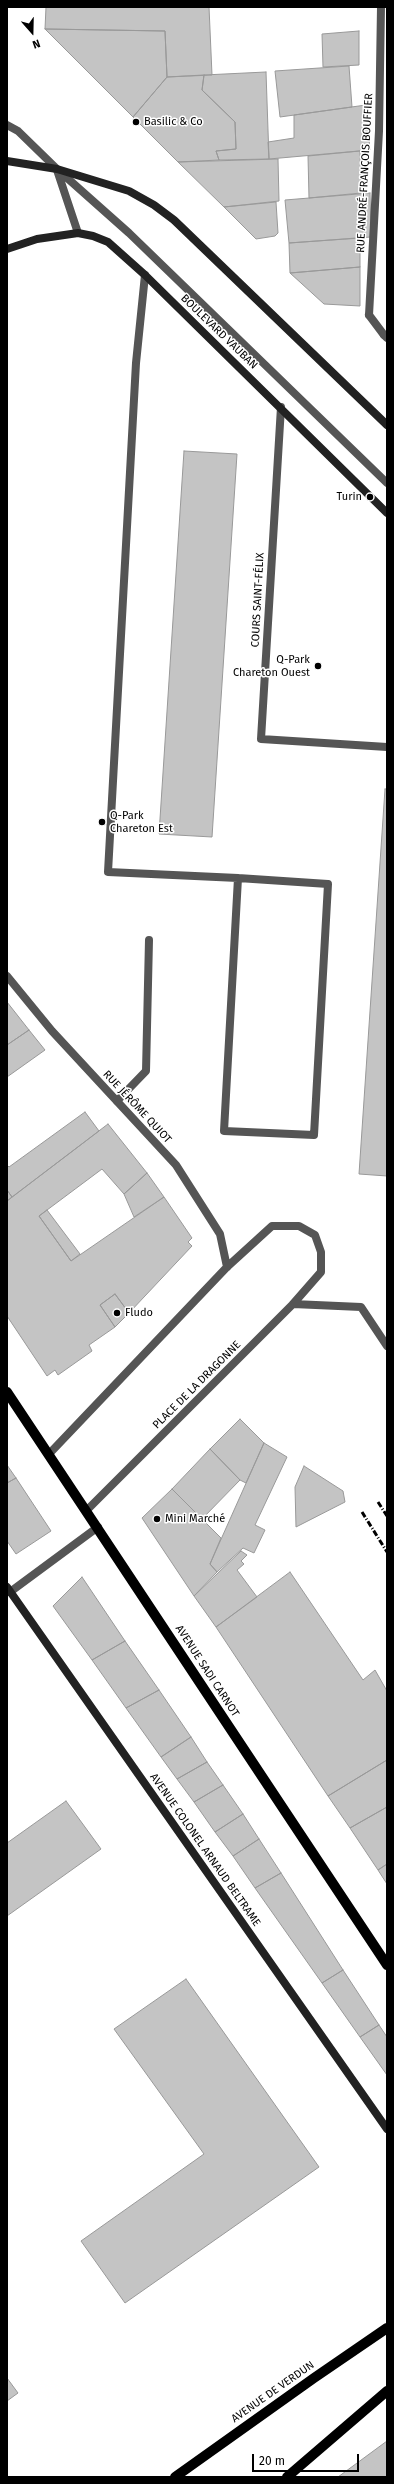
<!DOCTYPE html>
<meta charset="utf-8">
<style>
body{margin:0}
#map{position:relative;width:394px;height:2484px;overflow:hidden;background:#fff;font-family:"Fira Sans",sans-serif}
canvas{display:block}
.frame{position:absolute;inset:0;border:8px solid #000;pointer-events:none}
.north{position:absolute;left:12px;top:12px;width:40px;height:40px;-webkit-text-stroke:3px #fff;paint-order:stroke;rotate:160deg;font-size:11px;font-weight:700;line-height:16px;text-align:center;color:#000}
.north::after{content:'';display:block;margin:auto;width:14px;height:18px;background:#000;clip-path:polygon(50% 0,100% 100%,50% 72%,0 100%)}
.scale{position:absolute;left:252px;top:2454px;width:107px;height:18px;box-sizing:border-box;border:2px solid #000;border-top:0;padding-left:5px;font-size:12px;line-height:14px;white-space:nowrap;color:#000;-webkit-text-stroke:3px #fff;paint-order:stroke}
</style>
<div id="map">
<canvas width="394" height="2484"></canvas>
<div class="frame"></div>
<div class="north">N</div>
<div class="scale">20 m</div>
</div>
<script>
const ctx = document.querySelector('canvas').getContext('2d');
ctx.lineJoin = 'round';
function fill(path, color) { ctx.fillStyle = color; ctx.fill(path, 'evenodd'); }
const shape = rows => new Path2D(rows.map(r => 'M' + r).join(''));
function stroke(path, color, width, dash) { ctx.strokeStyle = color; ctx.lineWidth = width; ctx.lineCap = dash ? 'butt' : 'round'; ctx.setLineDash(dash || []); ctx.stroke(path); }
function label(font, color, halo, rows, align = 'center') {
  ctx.font = font + ' "Fira Sans",sans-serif'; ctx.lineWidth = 3; ctx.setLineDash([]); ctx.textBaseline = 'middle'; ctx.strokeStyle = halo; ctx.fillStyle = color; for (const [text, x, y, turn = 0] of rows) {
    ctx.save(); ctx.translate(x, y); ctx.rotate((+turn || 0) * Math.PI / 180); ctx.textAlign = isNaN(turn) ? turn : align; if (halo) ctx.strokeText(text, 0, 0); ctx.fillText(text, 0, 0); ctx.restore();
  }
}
const building = shape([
 [46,7,209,7,212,75,167,77,165,31,45,29,46,7],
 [45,29,165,31,167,77,133,117,45,29],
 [359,31,359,65,323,67,322,34,359,31],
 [349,66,352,107,280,117,275,71,349,66],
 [266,72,269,159,219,160,216,151,236,149,235,122,202,90,204,75,266,72],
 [204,75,202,90,235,122,236,149,216,151,219,160,178,162,133,117,167,77,204,75],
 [366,105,370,150,269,159,268,142,294,138,294,115,366,105],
 [360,151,361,193,309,198,308,156,360,151],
 [278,159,279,201,224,207,178,162,278,159],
 [370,193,371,237,289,243,285,200,370,193],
 [276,202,278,233,275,236,256,239,224,207,276,202],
 [360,238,360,267,290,273,289,243,360,238],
 [360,267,360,306,324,304,290,273,360,267],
 [184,451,237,454,212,837,159,834,184,451],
 [385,789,387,789,387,1176,359,1174,385,789],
 [7,1002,29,1030,7,1045,7,1002],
 [29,1030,45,1050,7,1077,7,1045,29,1030],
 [85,1112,99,1131,12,1197,7,1190,7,1165,9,1167,85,1112],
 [108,1124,147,1173,124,1194,102,1169,39,1216,71,1261,164,1197,192,1238,188,1242,192,1246,129,1313,115,1294,100,1305,115,1327,89,1345,92,1351,58,1375,55,1370,47,1376,7,1316,7,1201,108,1124],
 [147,1173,164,1197,134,1217,124,1194,147,1173],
 [7,1190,12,1197,7,1201,7,1190],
 [47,1210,80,1254,71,1261,39,1216,47,1210],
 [115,1294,129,1313,115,1327,100,1305,115,1294],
 [240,1419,264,1443,246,1483,240,1480,210,1449,240,1419],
 [264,1443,287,1457,255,1525,265,1530,254,1553,243,1548,217,1572,210,1564,264,1443],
 [210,1449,240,1480,202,1519,172,1489,210,1449],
 [7,1465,16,1478,7,1483,7,1465],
 [304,1466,343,1491,345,1502,296,1527,295,1487,304,1466],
 [16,1478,51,1531,16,1554,7,1541,7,1483,16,1478],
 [172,1489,221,1538,210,1564,217,1572,194,1596,142,1518,172,1489],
 [241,1551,247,1555,241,1561,244,1564,237,1570,257,1597,216,1627,194,1596,241,1551],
 [290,1572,363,1680,375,1670,387,1691,387,1760,328,1796,216,1627,290,1572],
 [82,1577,125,1641,92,1660,53,1606,82,1577],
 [125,1641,159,1690,126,1708,92,1660,125,1641],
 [159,1690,191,1737,161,1757,126,1708,159,1690],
 [191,1737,207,1762,177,1779,161,1757,191,1737],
 [387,1760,387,1807,350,1828,328,1796,387,1760],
 [207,1762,223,1785,194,1802,177,1779,207,1762],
 [223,1785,243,1814,215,1832,194,1802,223,1785],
 [66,1801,101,1849,7,1916,7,1843,66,1801],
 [387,1807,387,1864,378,1870,350,1828,387,1807],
 [243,1814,259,1839,233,1856,215,1832,243,1814],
 [259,1839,281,1873,255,1888,233,1856,259,1839],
 [387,1864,387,1884,378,1870,387,1864],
 [281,1873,343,1970,322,1983,255,1888,281,1873],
 [343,1970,379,2025,360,2037,322,1983,343,1970],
 [186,1979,319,2167,125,2303,81,2241,204,2154,114,2029,186,1979],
 [379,2025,387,2037,387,2075,360,2037,379,2025],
 [7,2378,18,2393,7,2401,7,2378],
 [387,2441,387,2477,338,2477,387,2441]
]);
fill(building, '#c4c4c4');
stroke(building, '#999', 1);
stroke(shape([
 [7,125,18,131,57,169,129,233,387,483],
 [57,170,78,233],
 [145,275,136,363,108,872,238,878,328,884,314,1135,224,1131,238,878],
 [281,407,261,739,387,747],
 [117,1101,146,1071,149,940]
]), '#555', 8);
stroke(shape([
 [369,315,384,335],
 [10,1592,98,1527]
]), '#555', 8);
stroke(shape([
 [369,315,379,131,381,7],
 [384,335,387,338],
 [7,976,52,1031,176,1165,220,1234,227,1267],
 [293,1304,361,1307,387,1346],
 [49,1454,227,1267,272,1226,299,1226,315,1235,321,1252,321,1272,293,1304,87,1510]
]), '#555', 8);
stroke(shape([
 [7,161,57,169,129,191,154,205,174,220,387,425],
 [7,249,37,239,78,233,93,236,108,242,145,275,387,513],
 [7,1587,387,2129]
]), '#222', 8);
stroke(shape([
 [7,1392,387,1965],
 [175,2477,314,2378,387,2328],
 [287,2477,387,2391]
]), '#000', 10);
stroke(shape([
 [378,1502,387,1516],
 [362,1512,387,1552]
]), '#000', 3, [6, 2, 1, 2]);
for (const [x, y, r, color] of [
 [136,122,4,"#000"],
 [370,497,4,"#000"],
 [318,666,4,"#000"],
 [102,822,4,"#000"],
 [117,1313,4,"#000"],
 [157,1519,4,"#000"]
]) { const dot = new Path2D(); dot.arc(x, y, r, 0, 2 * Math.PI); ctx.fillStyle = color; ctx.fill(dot); stroke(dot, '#fff', 1.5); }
label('11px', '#000', '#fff', [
 ["Basilic & Co",144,122],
 ["Turin",362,497,"right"],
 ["Q-Park",310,660,"right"],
 ["Chareton Ouest",310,673,"right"],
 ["Q-Park",110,816],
 ["Chareton Est",110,829],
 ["Fludo",125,1313],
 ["Mini Marché",165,1519]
], 'left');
label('11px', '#000', '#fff', [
 ["RUE ANDRÉ-FRANÇOIS BOUFFIER",365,173,-87],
 ["BOULEVARD VAUBAN",219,332,44],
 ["COURS SAINT-FÉLIX",258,600,-87],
 ["RUE JÉRÔME QUIOT",137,1107,47],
 ["PLACE DE LA DRAGONNE",197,1385,-45],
 ["AVENUE SADI CARNOT",207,1671,57],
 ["AVENUE COLONEL ARNAUD BELTRAME",205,1850,55],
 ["AVENUE DE VERDUN",273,2392,-35]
]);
</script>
